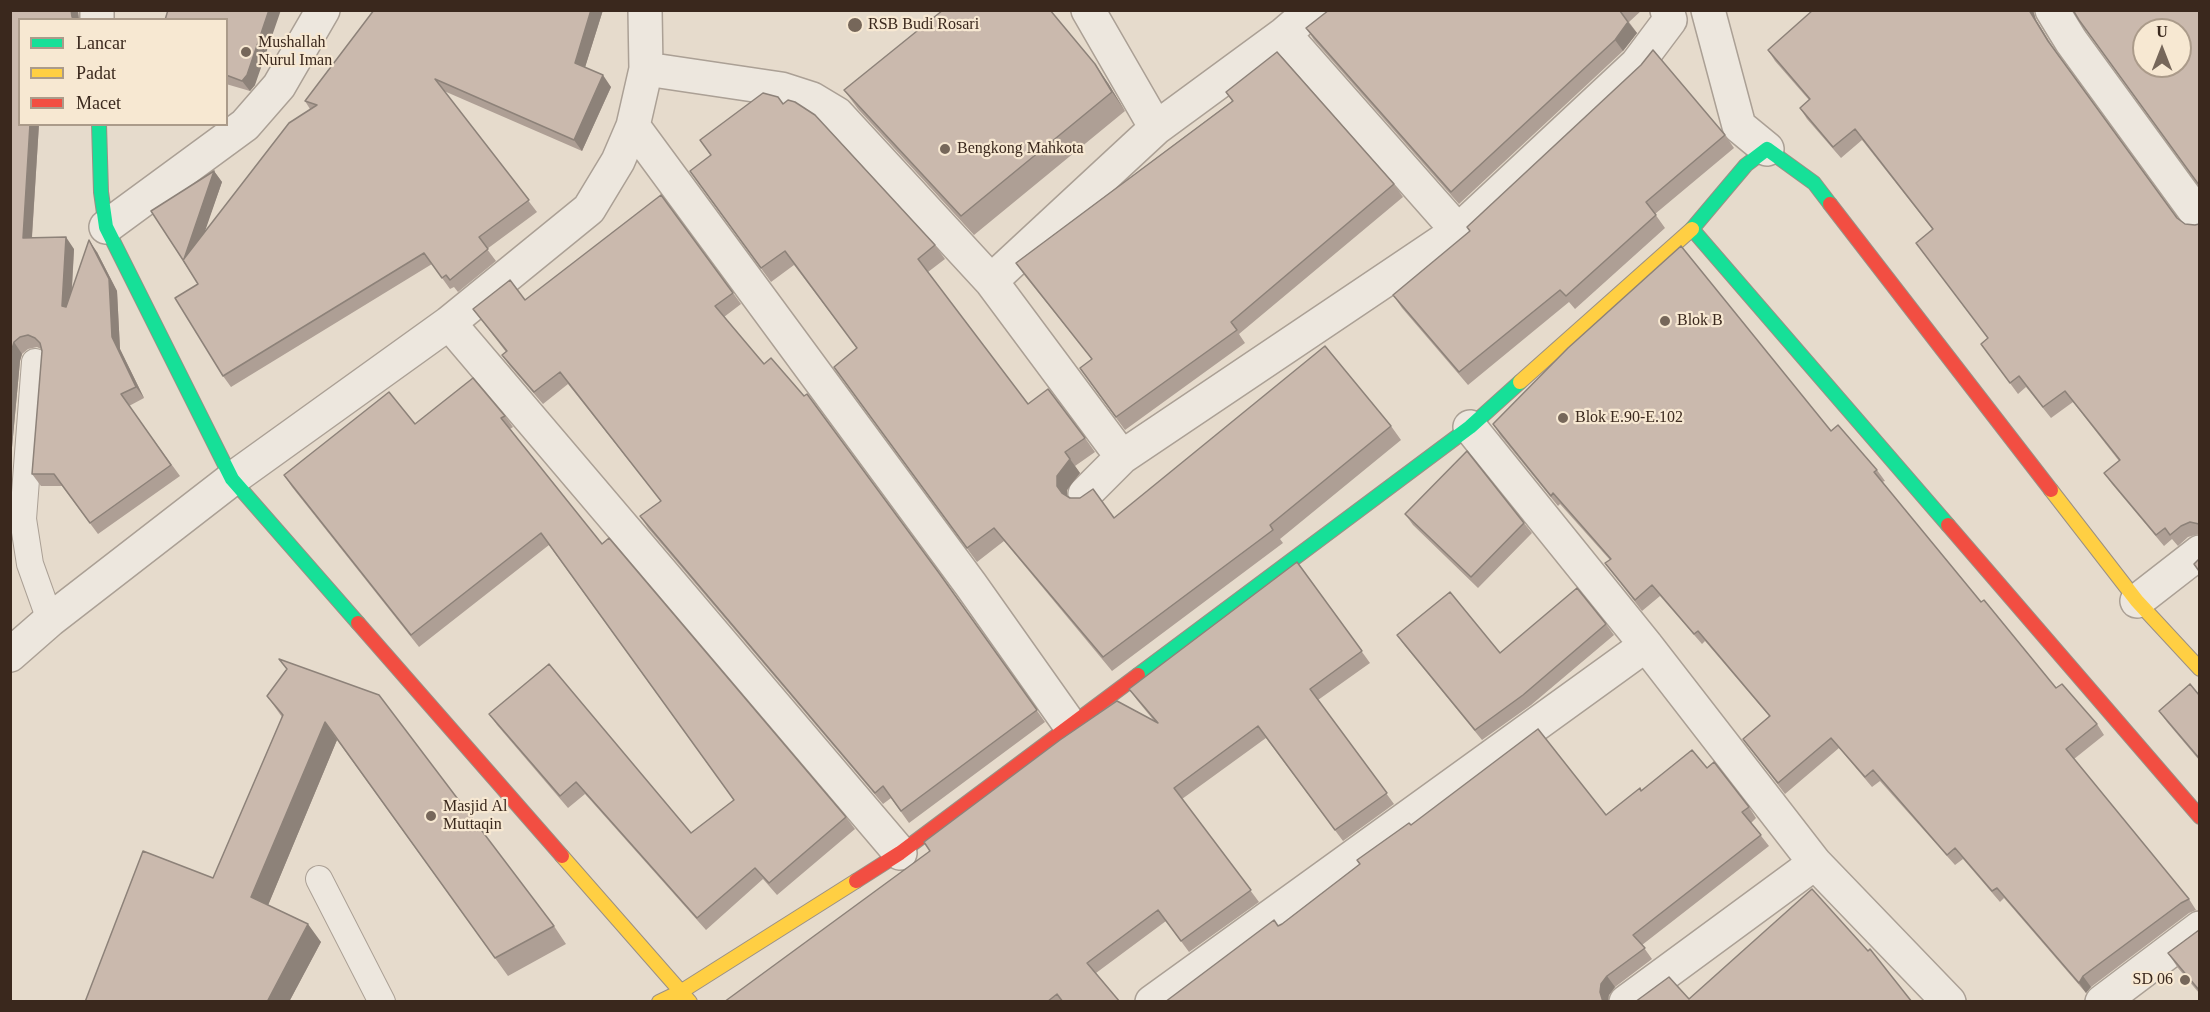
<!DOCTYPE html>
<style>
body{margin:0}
#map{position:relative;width:2210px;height:1012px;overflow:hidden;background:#e6dbcc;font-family:Georgia,serif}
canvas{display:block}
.frame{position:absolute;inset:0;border:12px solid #3a281d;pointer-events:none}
.legend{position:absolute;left:18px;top:18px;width:210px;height:108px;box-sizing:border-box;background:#f7e8d2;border:2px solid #ab9b8a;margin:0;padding:8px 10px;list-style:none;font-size:18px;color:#3a281d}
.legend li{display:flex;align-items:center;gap:12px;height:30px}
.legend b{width:30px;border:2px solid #ab9b8a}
.north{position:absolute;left:2132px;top:18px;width:60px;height:60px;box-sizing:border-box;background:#f7e8d2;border:2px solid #ab9b8a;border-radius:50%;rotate:0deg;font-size:16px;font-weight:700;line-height:24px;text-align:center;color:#3a281d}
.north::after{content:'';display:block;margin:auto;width:21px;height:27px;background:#76675a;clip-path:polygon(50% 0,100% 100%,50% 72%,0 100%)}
</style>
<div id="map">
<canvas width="2210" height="1012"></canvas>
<div class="frame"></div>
<ul class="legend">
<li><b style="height:8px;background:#16e098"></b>Lancar</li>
<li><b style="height:8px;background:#ffcf43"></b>Padat</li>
<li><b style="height:8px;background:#f24e42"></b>Macet</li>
</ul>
<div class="north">U</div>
</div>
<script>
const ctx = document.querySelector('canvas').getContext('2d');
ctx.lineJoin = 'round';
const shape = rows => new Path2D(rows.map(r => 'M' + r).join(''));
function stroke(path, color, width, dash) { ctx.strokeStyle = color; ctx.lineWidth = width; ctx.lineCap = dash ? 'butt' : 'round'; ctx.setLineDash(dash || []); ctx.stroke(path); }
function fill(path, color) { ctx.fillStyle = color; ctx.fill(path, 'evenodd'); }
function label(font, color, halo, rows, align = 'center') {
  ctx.font = font + ' Georgia,serif'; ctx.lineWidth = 4.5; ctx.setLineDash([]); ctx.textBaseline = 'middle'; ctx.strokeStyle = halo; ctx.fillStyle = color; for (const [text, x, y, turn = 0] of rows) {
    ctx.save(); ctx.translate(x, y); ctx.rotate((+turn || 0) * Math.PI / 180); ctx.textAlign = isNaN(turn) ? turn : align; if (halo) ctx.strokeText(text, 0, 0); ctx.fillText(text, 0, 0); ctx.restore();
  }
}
const lane = shape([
 [35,362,23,519,30,564,50,620],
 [319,879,382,1002]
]);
const street = shape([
 [97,10,97,20],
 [1088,10,1156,128],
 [1708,10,1739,126,1767,149],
 [2052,10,2071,41,2200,218],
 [1284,34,1458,231],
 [646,69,781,89,812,99,837,114,991,281,1122,457],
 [633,126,971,585,1070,725],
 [106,227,245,125,279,86,323,10],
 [991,281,1156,128,1284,34,1312,10],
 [449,323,900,853],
 [1470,427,1646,645,1815,863,1949,1002],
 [1085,494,1122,457,1458,231,1637,64,1670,20,1667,10],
 [2137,601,2200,552],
 [10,655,50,620,232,479,449,323,589,209,618,161,633,126,646,69,645,10],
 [1152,1002,1646,645],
 [1626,1002,1815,863],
 [2102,1002,2200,928]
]);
const fast = shape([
 [99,124,101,192,106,227,232,479,358,623],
 [1830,204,1814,183,1767,149,1746,165,1692,229,1948,525],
 [1138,675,1470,427,1520,382]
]);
const slow = shape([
 [1520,382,1692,229],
 [2051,490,2137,601,2200,669],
 [562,856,690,1002],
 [659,1002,682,991,856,881]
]);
const jam = shape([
 [1830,204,2051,490],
 [1948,525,2200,817],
 [358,623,562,856],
 [856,881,900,853,1138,675]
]);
stroke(lane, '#aba095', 28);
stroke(street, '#aba095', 36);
stroke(fast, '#9a9085', 16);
stroke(slow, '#9a9085', 16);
stroke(jam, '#9a9085', 16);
stroke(lane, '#ede7de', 26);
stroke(street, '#ede7de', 33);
stroke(fast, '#16e098', 14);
stroke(slow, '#ffcf43', 14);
stroke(jam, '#f24e42', 14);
fill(shape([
 [10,10,78,10,79,20,20,20,20,124,39,124,32,238,74,249,72,290,97,252,117,291,120,349,144,398,129,406,180,476,98,534,62,486,41,486,32,474,42,351,41,349,37,347,28,349,22,354,20,361,10,469],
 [374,10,603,10,585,67,611,87,582,151,444,91,537,212,487,249,496,261,458,292,454,287,450,289,432,264,231,387,223,376,198,284,151,211,214,171,222,182,204,232,310,109,305,101],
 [1329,10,1642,10,1629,22,1637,33,1623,51,1459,204,1314,40,1306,28],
 [1813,10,2033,10,2036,20,2054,49,2177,218,2185,224,2195,225,2199,224,2199,534,2188,537,2178,546,2172,539,2164,546,2112,484,2104,473,2119,461,2073,402,2051,418,2026,387,2018,394,1981,344,1988,338,1916,243,1933,230,1862,140,1841,158,1807,119,1800,108,1809,100,1775,61,1768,50],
 [226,20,255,85,250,91,226,84],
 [1108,83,1125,111,974,235,858,109,844,90],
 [1226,92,1394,184,1403,197,1239,334,1245,343,1125,430,1089,381,1092,359,1025,276,1016,263,1232,101],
 [783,104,935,245,945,259,928,272,1028,404,1085,438,1095,452,1075,466,1080,473,1067,490,1067,496,1114,518,1391,426,1401,440,1280,539,1283,543,1112,671,1004,541,977,562,844,381,857,348,794,265,771,282,699,184,711,155,700,140],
 [1725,135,1734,148,1655,214,1665,228,1575,309,1569,302,1468,385,1402,308,1393,295],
 [733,293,741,304,724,317,939,573,1045,722,909,823,891,798,883,804,648,528,640,516,661,501,568,384,543,404,510,366,502,355,506,352,473,309,525,300],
 [505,416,513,427,510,429,602,544,846,817,855,829,777,895,763,879,706,930,585,794,568,808,497,725,489,714,691,833,734,800,549,545,419,647,292,487,284,475,415,424],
 [1493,424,1831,431,1877,470,1885,481,1882,482,1981,602,2056,688,2097,724,2104,735,2074,759,2189,899,2196,910,2189,913,2091,987,2086,993,2004,898,2000,902,1963,859,1955,865,1880,781,1872,787,1839,748,1785,794,1743,739,1769,716,1705,641,1702,644,1660,596,1642,611,1605,563,1610,560,1560,504,1558,506,1500,435],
 [1405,514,1524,523,1532,533,1478,588,1413,525],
 [1297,562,1370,663,1318,700,1394,804,1343,841,1266,738,1182,799,1259,902,1189,952,1166,921,1096,973,1120,1002,724,1002,1155,722,1137,700,1129,689],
 [1606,624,1614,635,1531,705,1482,740,1405,646,1397,635,1500,653],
 [287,669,554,926,566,944,508,976,337,740,268,905,321,942,289,1002,85,1002,213,878,282,717,267,696],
 [2199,695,2199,760,2167,722,2159,711],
 [1707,768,1749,807,1756,818,1751,823,1769,846,1642,945,1652,959,1615,987,1609,995,1278,926,1282,924,1411,825,1606,815,1641,791],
 [2199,930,2199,993,2178,968,2168,953]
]), '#ae9f95');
fill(shape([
 [71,10,78,11,79,20,74,20,72,17],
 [269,10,281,10,255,85,250,91,242,81],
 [591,10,603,10,583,74,575,63],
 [2029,10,2033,10,2036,20,2056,52],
 [1628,22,1637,33,1623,51,1615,40],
 [1095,64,1108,83,1125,111,1112,92],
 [603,75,611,87,582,151,574,140],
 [30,124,39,124,31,250,23,238],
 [214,171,222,182,191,272,183,261],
 [66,237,74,249,70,318,62,306],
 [89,240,97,252,117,291,120,349,144,398,136,387,112,337],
 [14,342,22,354,20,361,10,469,10,364,12,349],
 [1070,459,1080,473,1067,490,1067,499,1057,486,1057,476],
 [325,722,337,740,264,915,251,897],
 [308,924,321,942,289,1002,267,1002],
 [1607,976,1615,987,1609,995,1608,1002,1603,1002,1600,992,1601,984],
 [2083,976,2091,987,2086,993,2079,983]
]), '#8d8279');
const building = shape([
 [10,10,71,10,72,17,75,20,20,20,20,124,30,124,23,238,66,237,62,306,66,307,89,240,109,279,112,337,136,387,121,394,171,465,90,523,54,474,32,474,42,351,40,343,35,338,28,335,20,337,14,342,12,349,10,364,10,10],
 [168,10,269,10,247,75,242,81,226,75,226,20,165,20,168,10],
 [374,10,591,10,575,63,603,75,574,140,435,79,529,200,479,237,488,249,450,280,446,275,442,278,424,253,223,376,175,298,198,284,183,260,289,123,317,105,305,101,374,10],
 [943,10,1050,10,1095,64,1112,92,961,216,844,90,943,10],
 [1329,10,1620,10,1620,11,1628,22,1615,40,1451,192,1306,28,1329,10],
 [1813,10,2029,10,2048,41,2177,218,2185,224,2195,225,2199,224,2199,524,2190,522,2181,526,2170,535,2165,528,2156,535,2104,473,2120,460,2065,391,2043,407,2019,376,2010,383,1981,344,1988,338,1916,243,1933,229,1855,129,1833,147,1800,108,1810,99,1768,50,1813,10],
 [2073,10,2199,10,2199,185,2079,20,2073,10],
 [2144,30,2180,30,2180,66,2144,66,2144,30],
 [1653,50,1725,135,1646,202,1656,215,1566,296,1560,290,1459,372,1393,295,1470,231,1467,227,1641,65,1653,50],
 [1277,52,1394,184,1231,322,1237,330,1116,417,1080,368,1092,359,1016,263,1233,101,1226,92,1277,52],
 [763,93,778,97,783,104,788,100,795,102,815,115,935,245,918,259,1028,404,1048,389,1085,438,1065,452,1070,459,1057,476,1057,486,1062,493,1070,498,1080,498,1093,489,1114,518,1325,346,1391,426,1270,525,1273,530,1103,657,994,528,967,548,834,367,857,348,785,251,761,268,690,171,711,155,700,140,763,93],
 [214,171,184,259,183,260,151,211,214,171],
 [661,195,733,293,715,306,764,364,771,358,804,396,807,394,939,573,1037,710,901,811,883,786,875,793,640,516,661,501,560,372,534,392,502,355,507,351,473,309,510,280,525,300,661,195],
 [1681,246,1831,431,1838,425,1877,470,1874,472,1981,602,1984,600,2056,688,2062,684,2097,724,2066,749,2189,899,2181,903,2083,976,2079,983,1997,888,1992,891,1955,848,1947,855,1873,770,1865,777,1831,738,1778,783,1743,739,1770,716,1698,631,1694,634,1652,585,1635,600,1605,563,1611,559,1553,493,1551,496,1493,424,1568,348,1681,246],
 [473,378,505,416,501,418,602,544,609,538,846,817,769,883,755,868,697,918,576,782,560,796,489,714,549,664,691,833,734,800,541,533,411,635,284,475,389,392,415,424,473,378],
 [1467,451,1524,523,1471,577,1405,514,1467,451],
 [2199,559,2199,571,2194,564,2199,559],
 [1297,562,1362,651,1310,689,1387,793,1335,830,1258,726,1174,788,1251,890,1181,941,1158,910,1087,963,1120,1002,1063,1002,1057,994,1047,1002,724,1002,930,851,924,842,1060,740,1117,701,1158,723,1129,689,1297,562],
 [1577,588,1606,624,1523,695,1475,730,1397,635,1450,592,1500,653,1577,588],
 [279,659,379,695,554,926,495,958,325,722,251,897,308,924,267,1002,85,1002,143,851,213,878,283,715,267,696,287,669,279,659],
 [2190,684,2199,695,2199,758,2159,711,2190,684],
 [1538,729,1606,815,1640,788,1641,791,1692,750,1707,768,1714,762,1749,807,1742,812,1761,835,1633,935,1645,948,1607,976,1601,984,1600,992,1603,1002,1165,1002,1274,920,1278,926,1282,924,1360,864,1357,860,1409,823,1411,825,1538,729],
 [1812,889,1868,951,1870,949,1912,1002,1635,1002,1669,977,1689,999,1812,889],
 [2199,930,2199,990,2168,953,2199,930]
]);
fill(building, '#cab9ad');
stroke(building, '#8d8279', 1.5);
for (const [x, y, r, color] of [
 [855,25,8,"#76675a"],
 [246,52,6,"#76675a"],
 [945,149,6,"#76675a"],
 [1665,321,6,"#76675a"],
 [1563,418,6,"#76675a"],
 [431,816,6,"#76675a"],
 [2185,980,6,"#76675a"]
]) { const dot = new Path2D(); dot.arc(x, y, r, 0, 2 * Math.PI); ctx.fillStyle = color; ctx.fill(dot); stroke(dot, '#f7e8d2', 2); }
label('16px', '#3a281d', '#f7e8d2', [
 ["RSB Budi Rosari",868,25],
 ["Mushallah",258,43],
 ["Nurul Iman",258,61],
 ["Bengkong Mahkota",957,149],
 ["Blok B",1677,321],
 ["Blok E.90-E.102",1575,418],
 ["Masjid Al",443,807],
 ["Muttaqin",443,825],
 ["SD 06",2173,980,"right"]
], 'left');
</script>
